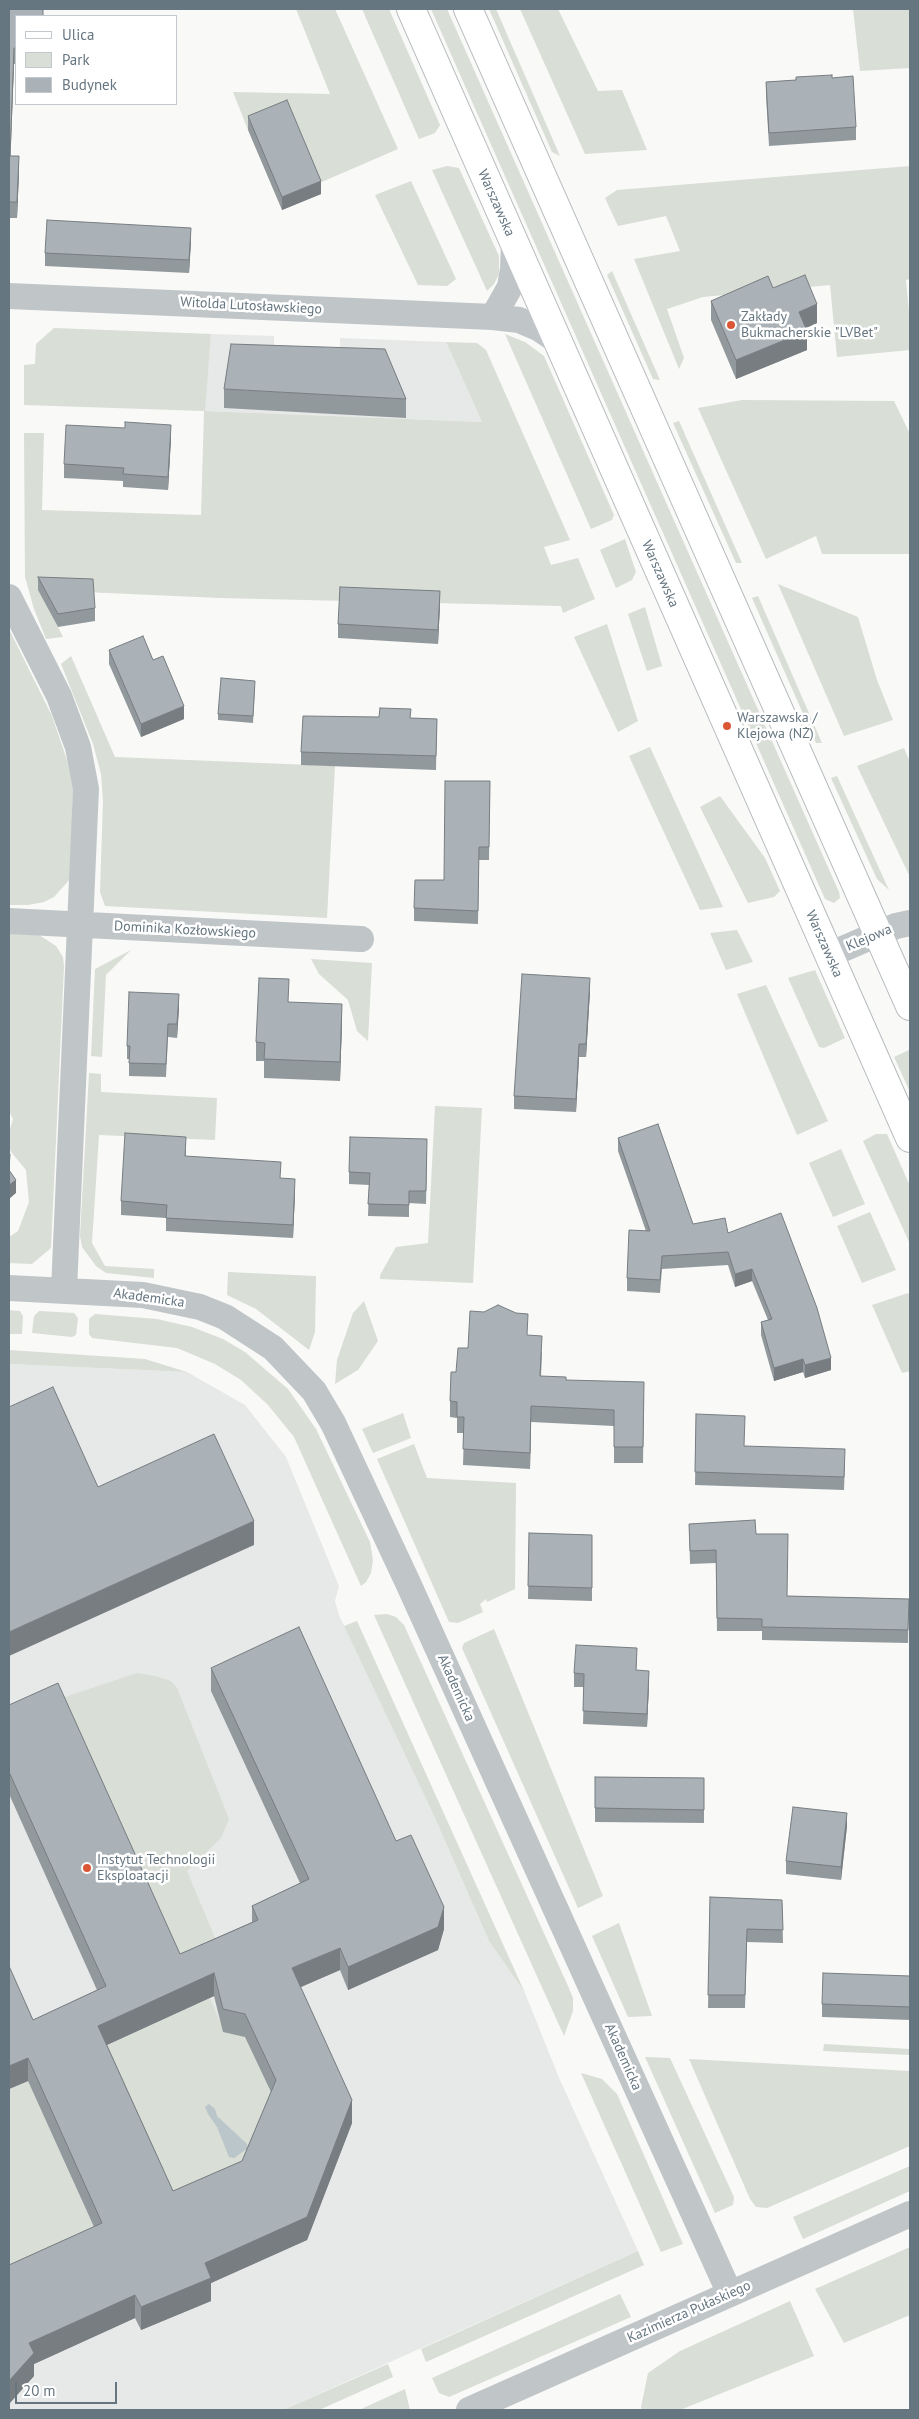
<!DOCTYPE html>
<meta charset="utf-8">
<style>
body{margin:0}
#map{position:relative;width:919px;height:2419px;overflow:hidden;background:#f9f9f7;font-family:"PT Sans",sans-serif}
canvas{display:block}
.frame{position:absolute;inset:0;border:10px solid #667680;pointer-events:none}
.legend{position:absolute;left:15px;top:15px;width:162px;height:90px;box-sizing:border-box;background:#fff;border:1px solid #c2c8cc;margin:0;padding:6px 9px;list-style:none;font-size:15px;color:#667680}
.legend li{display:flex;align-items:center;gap:10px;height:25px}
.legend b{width:25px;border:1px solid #c2c8cc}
.scale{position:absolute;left:15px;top:2382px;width:102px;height:22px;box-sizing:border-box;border:2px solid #667680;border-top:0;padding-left:6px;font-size:15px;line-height:18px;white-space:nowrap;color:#667680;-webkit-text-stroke:4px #fff;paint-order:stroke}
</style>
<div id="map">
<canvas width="919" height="2419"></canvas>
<div class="frame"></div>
<ul class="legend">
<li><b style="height:6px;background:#fff"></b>Ulica</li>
<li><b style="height:14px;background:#d9ded6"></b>Park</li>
<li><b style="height:14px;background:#aab2b7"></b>Budynek</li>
</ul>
<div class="scale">20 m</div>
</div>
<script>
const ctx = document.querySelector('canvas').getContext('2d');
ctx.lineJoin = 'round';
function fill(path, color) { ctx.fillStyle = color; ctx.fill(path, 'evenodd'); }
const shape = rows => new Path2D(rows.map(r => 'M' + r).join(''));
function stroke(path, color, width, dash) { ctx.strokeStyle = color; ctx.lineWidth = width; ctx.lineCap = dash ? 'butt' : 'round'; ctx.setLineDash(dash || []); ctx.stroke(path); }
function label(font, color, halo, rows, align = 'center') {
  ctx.font = font + ' "PT Sans",sans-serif'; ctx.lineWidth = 5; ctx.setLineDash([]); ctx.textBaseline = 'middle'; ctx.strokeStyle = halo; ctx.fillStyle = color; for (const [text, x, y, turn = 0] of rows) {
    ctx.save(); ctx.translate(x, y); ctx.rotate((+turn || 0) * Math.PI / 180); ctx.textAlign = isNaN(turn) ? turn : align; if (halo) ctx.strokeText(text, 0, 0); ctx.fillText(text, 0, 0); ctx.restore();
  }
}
fill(shape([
 [211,334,274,336,274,348,340,351,340,338,446,342,482,422,204,411],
 [9,1364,187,1372,245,1405,286,1457,339,1586,335,1601,339,1615,434,1816,489,1941,525,1993,560,2080,638,2251,283,2410,9,2410]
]), '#e7e8e8');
fill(shape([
 [296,9,335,9,398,149,317,184,248,130,233,92,330,94],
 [362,9,389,9,440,125,435,133,419,139],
 [431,9,447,9,839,892,840,898,834,903,825,899],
 [489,9,496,9,560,156,552,152],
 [520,9,558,9,598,91,622,90,647,150,585,154],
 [853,9,910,9,910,68,860,71],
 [447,166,459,168,499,256,499,274,494,284,487,291,432,170],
 [910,166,910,279,906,280,910,323,910,350,837,357,830,285,703,297,667,309,684,358,679,369,634,259,680,251,666,216,618,226,605,198,617,190],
 [411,181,456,279,447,286,418,285,375,195],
 [612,271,660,380,653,379,607,275],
 [54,328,211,334,205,411,482,422,446,342,477,343,486,350,570,540,544,547,551,565,578,558,595,599,563,613,561,606,220,598,39,590,63,637,46,639,34,609,25,577,24,433,44,433,42,510,201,515,204,411,24,405,24,365,35,364,36,344],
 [505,334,525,342,544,356,614,515,612,520,591,529],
 [742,400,894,401,910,434,910,554,822,554,816,536,766,559,698,408],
 [679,421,742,563,736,563,673,423],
 [625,539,636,572,632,580,616,588,600,550],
 [778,584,858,617,877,680,893,720,844,736],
 [758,596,822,743,816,743,752,598],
 [645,607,662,666,647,671,628,614],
 [607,624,638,721,618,732,574,637],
 [9,629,52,716,67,760,73,789,71,878,54,897,44,902,28,905,9,905],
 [71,656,115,757,335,766,327,918,105,906,100,892,103,801,101,774,93,744,61,664],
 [650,747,723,907,700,910,642,785,629,756],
 [904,748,910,762,910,877,857,766],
 [837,776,889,890,877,879,831,778],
 [720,796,765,858,780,891,774,897,748,903,700,807],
 [737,930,753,962,726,970,710,933],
 [9,932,39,935,56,946,63,957,64,967,51,1248,32,1264,9,1263,9,1237,18,1231,29,1202,26,1170,11,1152,9,1145,9,1133,13,1119,9,1111],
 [131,950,106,975,102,1057,91,1056,95,969],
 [311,959,372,963,368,1041,357,1031,348,1000,319,974],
 [815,970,845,1038,824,1048,819,1047,788,978],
 [766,985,828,1121,797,1135,737,994],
 [909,1050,910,1054,910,1092,894,1057],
 [89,1073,101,1074,101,1092,217,1098,215,1140,99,1135,92,1243,105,1266,154,1269,154,1278,106,1273,96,1266,82,1247,80,1236],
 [435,1106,482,1108,473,1283,380,1279,380,1275,396,1247,428,1243],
 [876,1134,887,1134,910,1186,910,1244,863,1141],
 [841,1149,865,1204,833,1217,809,1163],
 [870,1212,896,1270,862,1283,837,1226],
 [228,1272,316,1276,315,1332,309,1350,256,1309,227,1295],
 [908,1293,910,1297,910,1371,902,1373,872,1305],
 [364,1301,378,1341,358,1370,335,1384,337,1360,353,1313],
 [9,1310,20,1311,23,1316,22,1334,9,1334],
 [39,1311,74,1313,78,1318,76,1335,72,1337,32,1333,34,1316],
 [95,1314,157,1319,192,1327,223,1339,245,1352,288,1389,316,1429,370,1542,373,1560,371,1573,366,1582,361,1586,294,1437,268,1405,241,1380,215,1364,177,1348,92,1338,89,1334,89,1319],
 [9,1350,145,1359,187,1372,9,1364],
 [403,1413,411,1438,373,1453,362,1429],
 [414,1444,427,1478,516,1483,515,1589,487,1602,486,1599,480,1604,483,1612,458,1623,449,1622,377,1459],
 [387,1614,396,1617,404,1625,568,1986,573,1998,573,2011,564,2036,374,1615],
 [357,1621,525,1993,489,1941,434,1816,344,1626],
 [494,1629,603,1896,578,1908,462,1648,464,1643],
 [137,1673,155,1676,171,1681,177,1688,229,1819,221,1838,187,1871,223,1957,180,1977,56,1700],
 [619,1923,652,2016,628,2017,592,1936],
 [210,1998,220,2022,241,2027,280,2111,253,2159,173,2214,99,2049],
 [824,2044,910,2049,910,2055,823,2051],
 [645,2057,670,2058,734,2197,733,2205,715,2213],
 [689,2059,910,2071,910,2146,767,2208,756,2207,750,2199],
 [581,2073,602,2079,617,2094,683,2244,661,2252],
 [28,2081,102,2246,9,2287,9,2089],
 [910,2166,910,2191,803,2239,793,2217],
 [910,2247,910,2315,844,2343,815,2289],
 [638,2251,644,2265,426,2362,421,2349],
 [620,2294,631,2317,449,2397,439,2393,432,2378],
 [790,2301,814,2356,680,2410,642,2410,641,2407,648,2373,680,2351],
 [388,2364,393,2377,319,2410,283,2410],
 [405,2389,410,2410,359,2410]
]), '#d9ded6');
fill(shape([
 [209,2104,215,2109,217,2116,247,2144,248,2148,234,2158,229,2157,217,2127,208,2114,205,2107]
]), '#bac6ca');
const secondary = shape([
 [411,9,910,1138],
 [468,9,910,1006]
]);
stroke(secondary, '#b3b9bd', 30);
stroke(shape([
 [9,296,493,317,519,320,538,328,556,340],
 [493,317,510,287,513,269,514,243],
 [9,597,59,696,78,747,86,789,64,1290],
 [9,921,361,939],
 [829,955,896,926,910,923],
 [9,1288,143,1295,200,1307,225,1317,273,1348,314,1391,333,1423,408,1583,730,2294],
 [469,2410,910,2214]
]), '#c0c5c8', 26);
stroke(secondary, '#fff', 28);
fill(shape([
 [9,9,16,16,16,64,14,64,10,156,19,172,17,218,9,218],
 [832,78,856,127,856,140,769,146,766,95,766,82],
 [248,116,321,194,282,210,248,130],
 [191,241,189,273,45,266,45,253],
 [773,288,817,323,806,328,807,350,736,379,711,320,711,301],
 [224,389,406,399,406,418,224,408],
 [171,438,168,490,123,487,123,481,64,478,64,464],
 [38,577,95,608,95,621,58,627,38,590],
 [440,604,438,644,338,638,338,624],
 [109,650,153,660,184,719,141,737,109,664],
 [255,687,253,723,218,720,218,714],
 [411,718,437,719,436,770,301,765,301,752],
 [490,781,489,860,479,860,478,924,414,921,414,908,444,880],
 [590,991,586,1057,579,1057,576,1112,514,1109,514,1096],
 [289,1002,342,1022,340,1081,264,1078,264,1061,256,1061,256,1042],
 [179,1007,177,1038,168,1037,166,1077,129,1076,129,1059,127,1059,127,1046],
 [618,1138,693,1224,728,1233,831,1370,805,1378,803,1372,774,1381,761,1335,761,1322,768,1320,752,1281,735,1287,728,1265,662,1269,660,1293,627,1291,627,1278,646,1231,618,1151],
 [186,1150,186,1156,280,1178,295,1192,293,1238,166,1231,166,1218,121,1215,121,1201],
 [427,1151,426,1204,409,1203,409,1217,368,1216,369,1185,349,1184,349,1172],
 [527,1335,542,1353,541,1376,566,1380,644,1398,643,1463,614,1463,614,1426,531,1422,530,1469,463,1465,464,1433,457,1433,457,1418,450,1417,450,1401,456,1372,468,1348],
 [696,1414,744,1446,845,1462,844,1490,695,1485],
 [689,1524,756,1534,787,1596,909,1599,908,1643,762,1640,762,1631,717,1631,716,1563,690,1564],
 [529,1533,592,1535,592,1601,528,1599],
 [637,1662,636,1670,649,1684,647,1727,583,1724,584,1687,574,1687,574,1673],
 [211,1668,396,1841,444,1929,438,1950,348,1990,340,1970,300,1987,352,2123,307,2240,211,2283,211,2301,141,2330,135,2318,34,2364,34,2376,9,2404,9,2265,94,2227,28,2081,9,2089,33,2020,97,1990,9,1794,9,1705,180,1954,252,1922,252,1906,300,1883,211,1691],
 [214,1996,223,2032,245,2037,271,2092,242,2161,173,2191,107,2045],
 [595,1777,704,1778,704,1823,595,1822],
 [847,1826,841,1880,786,1874,786,1861],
 [710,1897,782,1900,783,1943,747,1942,745,2008,708,2008],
 [910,1976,910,2020,822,2017,822,2004]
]), '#92999d');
fill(shape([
 [14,48,14,64,10,171,10,156],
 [19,156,19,172,17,218,17,202],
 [321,181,321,194,282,210,282,197],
 [191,228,191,241,189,273,189,260],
 [817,304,817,323,799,331,799,312],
 [807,331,807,350,736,379,736,360],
 [171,425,171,438,168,490,168,477],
 [440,591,440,604,438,644,438,630],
 [184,706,184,719,141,737,141,724],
 [590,978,590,991,586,1057,586,1044],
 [179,994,179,1007,177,1038,177,1024],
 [342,1004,342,1022,340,1081,340,1062],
 [579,1044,579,1057,576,1112,576,1099],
 [295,1179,295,1192,293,1238,293,1225],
 [16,1180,16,1193,9,1199,9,1185],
 [752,1269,752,1281,735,1287,735,1274],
 [831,1358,831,1370,805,1378,805,1365],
 [803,1359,803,1372,774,1381,774,1368],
 [531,1406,531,1422,530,1469,530,1453],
 [254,1521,254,1545,9,1656,9,1632],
 [649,1671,649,1684,647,1727,647,1714],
 [847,1813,847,1826,841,1880,841,1867],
 [444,1907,444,1929,438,1950,348,1990,348,1967],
 [340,1948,340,1970,292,1991,292,1968],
 [214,1973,214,1996,98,2049,98,2026],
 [28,2058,28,2081,9,2089,9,2066],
 [352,2100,352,2123,307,2240,211,2283,211,2301,141,2330,141,2307,205,2263],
 [135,2295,135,2318,34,2364,34,2376,9,2404,9,2381,29,2343]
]), '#777d80');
const building = shape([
 [9,9,43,9,43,16,16,16,16,48,14,48,10,156,19,156,17,202,9,202,9,9],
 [832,75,832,78,853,76,856,127,769,133,766,82,796,80,796,77,832,75],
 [287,100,321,181,282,197,248,116,287,100],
 [47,220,191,228,189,260,45,253,47,220],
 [805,275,817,304,799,312,807,331,736,360,711,301,768,276,773,288,805,275],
 [231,344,385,349,406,399,224,389,231,344],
 [125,422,171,425,168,477,123,474,124,468,64,464,66,425,125,428,125,422],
 [38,577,93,579,95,608,58,614,38,577],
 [340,587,440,591,438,630,338,624,340,587],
 [143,636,153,660,163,656,184,706,141,724,109,650,143,636],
 [221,678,255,681,253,716,218,714,221,678],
 [380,708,411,709,410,718,437,719,436,756,301,752,303,716,379,717,380,708],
 [445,781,490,781,489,847,479,847,478,911,414,908,415,880,444,880,445,781],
 [522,974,590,978,586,1044,579,1044,576,1099,514,1096,522,974],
 [259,978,289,979,288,1002,342,1004,340,1062,264,1059,265,1043,256,1042,259,978],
 [129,992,179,994,177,1024,168,1024,166,1064,129,1063,130,1046,127,1046,129,992],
 [658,1124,693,1224,725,1218,728,1233,781,1213,817,1308,831,1358,805,1365,803,1359,774,1368,761,1322,772,1319,752,1269,735,1274,728,1252,662,1256,660,1280,627,1278,629,1230,650,1231,618,1138,658,1124],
 [125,1133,186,1137,185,1156,281,1162,280,1178,295,1179,293,1225,166,1218,167,1205,121,1201,125,1133],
 [350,1137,427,1139,426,1191,409,1191,409,1205,368,1204,370,1173,349,1172,350,1137],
 [9,1154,10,1154,9,1170,16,1180,9,1185,9,1154],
 [498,1305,516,1313,528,1314,527,1335,542,1336,540,1376,566,1377,566,1380,644,1382,643,1447,614,1447,614,1410,531,1406,530,1453,463,1449,464,1417,457,1417,457,1402,450,1401,451,1372,456,1372,458,1348,468,1348,470,1311,484,1312,498,1305],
 [53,1387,98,1487,214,1434,254,1521,9,1632,9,1407,53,1387],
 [696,1414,745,1416,744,1446,845,1449,844,1477,695,1472,696,1414],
 [755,1520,756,1534,788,1534,787,1596,909,1599,908,1630,762,1627,762,1619,717,1618,716,1550,690,1551,689,1524,755,1520],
 [529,1533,592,1535,592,1588,528,1586,529,1533],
 [299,1627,396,1841,411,1835,444,1907,438,1927,348,1967,340,1948,292,1968,352,2100,307,2217,205,2263,211,2278,141,2307,135,2295,29,2343,34,2353,9,2381,9,2265,102,2223,28,2058,9,2066,9,1966,33,2020,106,1986,9,1772,9,1705,58,1683,180,1954,258,1920,252,1906,309,1879,211,1668,299,1627],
 [214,1973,223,2009,245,2014,276,2080,242,2161,173,2191,98,2026,214,1973],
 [576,1645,637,1648,636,1670,649,1671,647,1714,583,1711,584,1674,574,1673,576,1645],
 [595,1777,704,1778,704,1810,595,1808,595,1777],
 [793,1807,847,1813,841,1867,786,1861,793,1807],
 [710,1897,782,1900,783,1930,747,1929,745,1995,708,1995,710,1897],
 [823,1973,910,1976,910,2007,822,2004,823,1973]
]);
fill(building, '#aab2b7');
stroke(building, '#777d80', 1);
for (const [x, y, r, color] of [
 [731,325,5,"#db5635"],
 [727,726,5,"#db5635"],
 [87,1868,5,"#db5635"]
]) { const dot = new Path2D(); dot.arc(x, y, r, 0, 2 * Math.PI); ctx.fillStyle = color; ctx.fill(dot); stroke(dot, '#fff', 2); }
label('14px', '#667680', '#fff', [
 ["Warszawska",496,203,66],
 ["Witolda Lutosławskiego",251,306,3],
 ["Warszawska",660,574,66],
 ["Dominika Kozłowskiego",185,930,3],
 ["Klejowa",869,938,-23],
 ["Warszawska",824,944,66],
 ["Akademicka",149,1298,8],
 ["Akademicka",456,1688,66],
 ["Akademicka",623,2057,66],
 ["Kazimierza Pułaskiego",689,2312,-24]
]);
label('14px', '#667680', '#fff', [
 ["Zakłady",741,317],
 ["Bukmacherskie \"LVBet\"",741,333],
 ["Warszawska /",737,718],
 ["Klejowa (NŻ)",737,734],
 ["Instytut Technologii",97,1860],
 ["Eksploatacji",97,1876]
], 'left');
</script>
